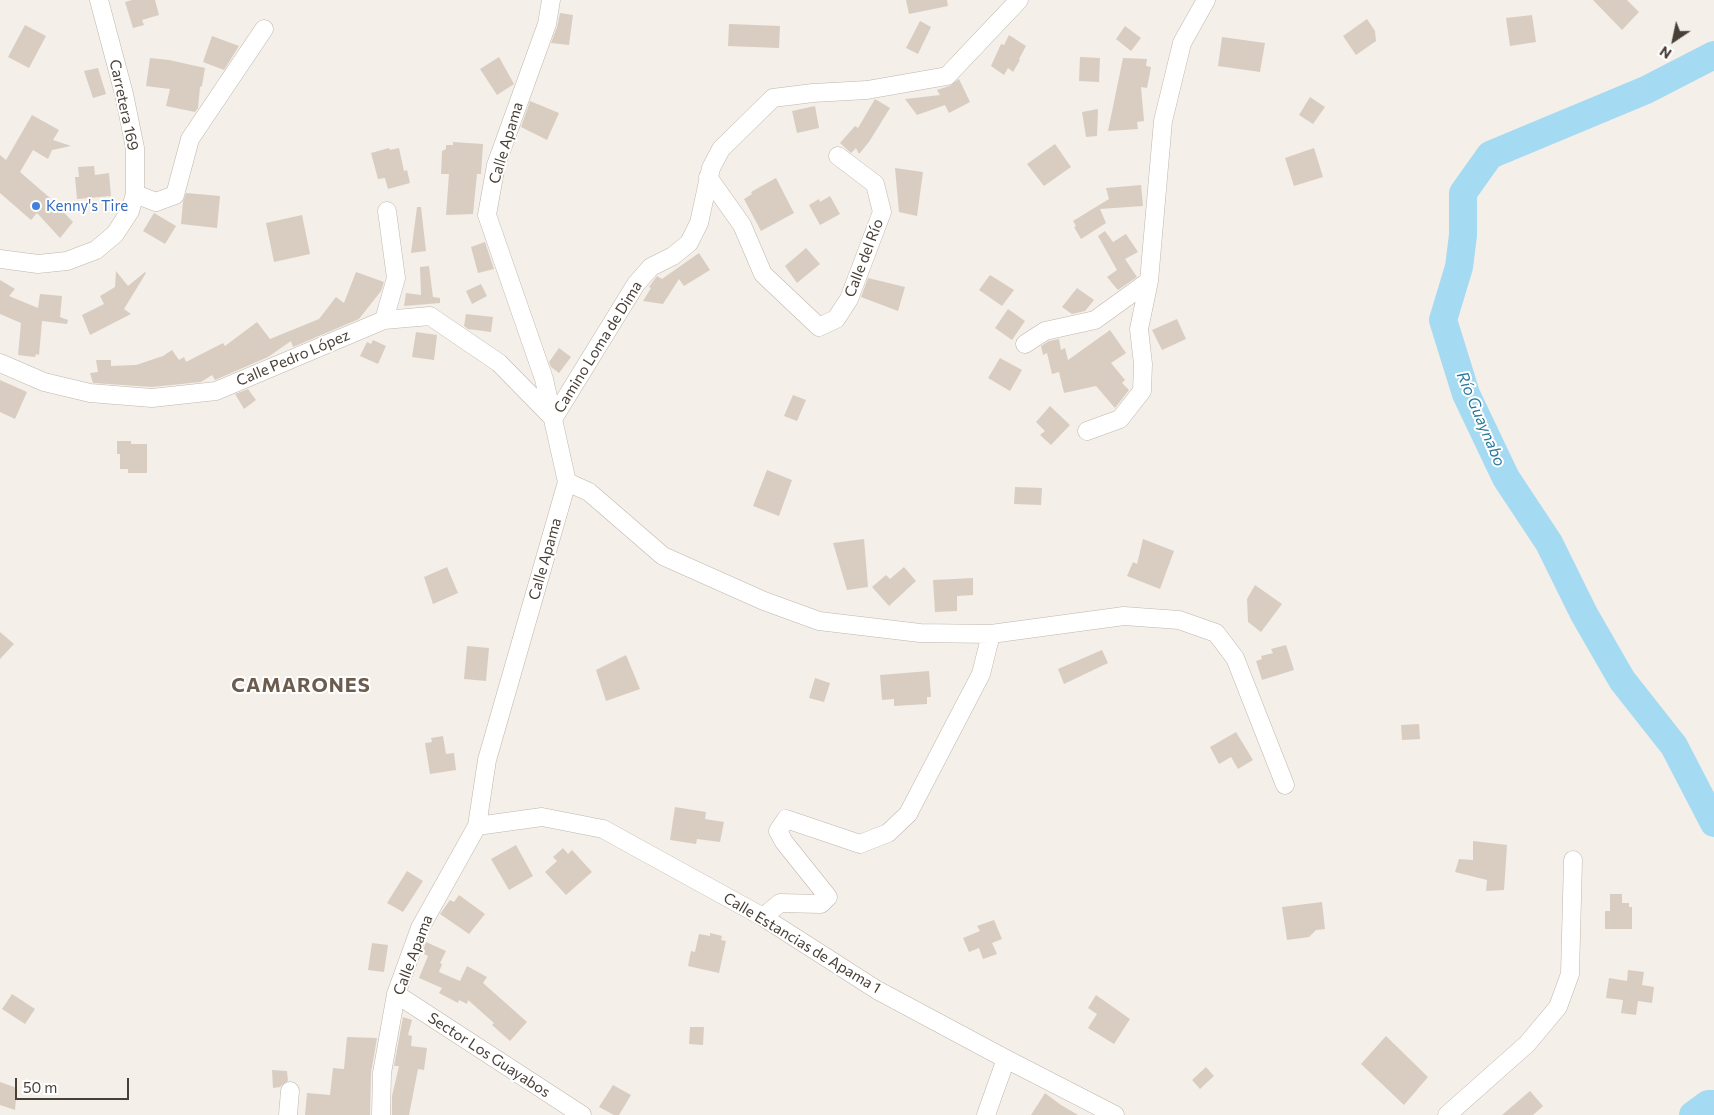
<!DOCTYPE html>
<meta charset="utf-8">
<style>
body{margin:0}
#map{position:relative;width:1714px;height:1115px;overflow:hidden;background:#f4efe9;font-family:Commissioner,sans-serif}
canvas{display:block}
.north{position:absolute;left:1649px;top:15px;width:50px;height:50px;-webkit-text-stroke:4px #fff;paint-order:stroke;rotate:214deg;font-size:14px;font-weight:700;line-height:20px;text-align:center;color:#483f37}
.north::after{content:'';display:block;margin:auto;width:18px;height:22px;background:#483f37;clip-path:polygon(50% 0,100% 100%,50% 72%,0 100%)}
.scale{position:absolute;left:15px;top:1078px;width:114px;height:22px;box-sizing:border-box;border:2px solid #483f37;border-top:0;padding-left:6px;font-size:15px;line-height:18px;white-space:nowrap;color:#483f37;-webkit-text-stroke:4px #fff;paint-order:stroke}
</style>
<div id="map">
<canvas width="1714" height="1115"></canvas>
<div class="north">N</div>
<div class="scale">50 m</div>
</div>
<script>
const ctx = document.querySelector('canvas').getContext('2d');
ctx.lineJoin = 'round';
const shape = rows => new Path2D(rows.map(r => 'M' + r).join(''));
function stroke(path, color, width, dash) { ctx.strokeStyle = color; ctx.lineWidth = width; ctx.lineCap = dash ? 'butt' : 'round'; ctx.setLineDash(dash || []); ctx.stroke(path); }
function fill(path, color) { ctx.fillStyle = color; ctx.fill(path, 'evenodd'); }
function label(font, color, halo, rows, align = 'center') {
  ctx.font = font + ' Commissioner,sans-serif'; ctx.lineWidth = 4; ctx.setLineDash([]); ctx.textBaseline = 'middle'; ctx.strokeStyle = halo; ctx.fillStyle = color; for (const [text, x, y, turn = 0] of rows) {
    ctx.save(); ctx.translate(x, y); ctx.rotate((+turn || 0) * Math.PI / 180); ctx.textAlign = isNaN(turn) ? turn : align; if (halo) ctx.strokeText(text, 0, 0); ctx.fillText(text, 0, 0); ctx.restore();
  }
}
stroke(shape([
 [1714,55,1646,90,1490,155,1463,193,1463,235,1459,267,1443,320,1466,394,1506,478,1549,543,1584,614,1622,680,1674,746,1714,823],
 [1693,1115,1708,1104,1714,1104]
]), '#a5dbf2', 28);
fill(shape([
 [132,0,155,0,159,15,142,20,144,25,133,28,125,2],
 [906,0,947,0,948,6,909,14],
 [1593,0,1627,0,1639,12,1622,30],
 [560,13,573,15,569,45,551,43,557,27],
 [1532,15,1536,42,1510,46,1506,18],
 [1367,19,1375,31,1376,41,1356,55,1343,36],
 [920,21,931,27,918,54,906,48],
 [729,24,780,26,779,48,728,46],
 [25,25,46,36,29,68,8,57],
 [1125,26,1141,38,1131,51,1116,39],
 [1009,35,1026,46,1019,59,1020,60,1013,72,1008,68,1004,75,991,66,1001,44,1004,45],
 [212,36,239,46,224,70,203,62],
 [1222,37,1265,43,1260,72,1218,66],
 [499,57,514,84,497,95,480,69],
 [1080,57,1100,58,1099,82,1079,81],
 [150,58,169,60,205,68,202,86,200,87,198,108,195,112,166,106,170,89,146,86],
 [1123,58,1147,59,1146,66,1151,67,1147,88,1141,87,1144,121,1137,122,1138,129,1108,131],
 [98,68,106,94,93,98,84,71],
 [959,79,970,102,949,113,945,105,917,115,905,99,940,95,937,90,949,86],
 [1310,97,1325,107,1313,124,1299,115],
 [875,99,890,108,869,142,859,154,856,148,851,153,840,143,855,126,858,128],
 [530,101,559,113,547,140,521,127],
 [815,106,819,128,797,133,792,111],
 [1098,109,1097,136,1086,137,1082,112],
 [32,115,59,130,53,140,71,146,52,150,48,159,33,150,20,172,50,198,73,222,60,238,37,213,31,220,0,193,0,155,6,160],
 [453,142,483,144,481,174,477,174,473,214,446,215,449,174,441,174,442,151,446,149,446,145,453,145],
 [1055,144,1071,167,1044,186,1027,164],
 [389,148,390,150,399,148,404,171,407,170,410,183,388,189,385,178,378,179,371,153],
 [1314,148,1323,177,1294,186,1285,158],
 [94,166,95,175,109,173,111,196,77,199,75,177,79,177,78,167],
 [895,168,923,172,917,216,899,212],
 [776,178,794,213,761,231,744,199,752,194,751,192],
 [1141,185,1143,206,1100,209,1106,223,1081,239,1074,227,1076,226,1073,221,1109,199,1106,188],
 [186,193,220,196,217,228,181,224,183,202],
 [830,196,840,214,820,225,809,205,819,199,820,202],
 [417,207,421,207,426,251,411,253],
 [154,213,176,226,165,244,143,231],
 [302,215,310,254,274,262,266,223],
 [1105,231,1113,242,1126,234,1138,252,1125,259,1137,277,1118,290,1107,277,1117,270,1098,236],
 [485,242,494,269,478,273,471,247],
 [806,248,820,264,797,283,785,266],
 [699,253,710,270,684,286,679,279,663,304,643,301,651,288,649,287,657,276,662,279],
 [429,266,433,297,440,298,440,303,404,306,406,293,421,295,420,267],
 [116,271,128,286,145,272,146,273,124,309,131,314,90,335,82,315,104,304,100,296,115,287],
 [356,272,384,282,381,291,359,319,293,347,291,341,268,357,215,380,212,375,201,382,152,387,93,383,90,373,98,372,96,360,111,360,111,366,136,365,163,356,172,350,179,360,184,357,186,362,223,343,225,346,257,322,270,339,319,319,336,297,344,303],
 [990,275,1014,290,1002,306,979,290],
 [868,278,905,287,898,311,861,297],
 [0,280,15,289,9,296,38,308,40,294,62,296,60,317,68,320,67,324,42,321,39,355,36,354,35,357,18,355,21,323,0,314],
 [481,284,487,296,472,304,466,291],
 [1077,288,1094,300,1085,311,1072,314,1062,307],
 [1008,309,1025,321,1012,340,995,328],
 [466,314,493,317,491,332,468,329,464,326],
 [1177,319,1186,339,1162,350,1152,330],
 [1110,330,1126,353,1111,363,1125,380,1122,383,1129,390,1115,408,1096,386,1064,393,1059,372,1052,374,1047,353,1043,355,1041,346,1049,341,1059,339,1061,350,1065,348,1068,360],
 [416,332,437,335,434,360,412,357],
 [373,340,386,346,378,364,360,356,367,342,371,344],
 [559,348,571,357,559,373,551,367,549,362],
 [1000,358,1022,370,1010,391,988,378],
 [0,380,27,392,15,419,0,412],
 [248,389,256,400,244,409,235,394],
 [793,395,806,400,797,421,784,416],
 [1050,406,1070,425,1051,445,1040,435,1045,431,1036,422],
 [117,441,131,441,131,444,147,444,147,473,128,473,128,469,120,469,120,454,117,454],
 [767,470,792,480,779,516,753,506],
 [1015,487,1042,488,1041,505,1014,504],
 [864,539,868,587,847,590,833,543],
 [1143,539,1174,551,1160,589,1127,576,1133,562,1137,564],
 [447,567,458,593,433,604,424,577],
 [904,567,916,581,889,606,872,587,886,575,890,579],
 [973,578,973,595,957,596,957,611,935,612,933,580],
 [1255,585,1282,604,1261,632,1248,622,1247,599],
 [0,632,14,644,0,659],
 [1286,645,1294,670,1262,680,1256,661,1262,659,1261,656,1273,653,1271,649],
 [467,646,489,648,486,681,464,679],
 [1102,650,1108,663,1064,684,1058,669],
 [626,655,640,689,606,701,596,670],
 [929,671,931,697,927,697,927,704,894,706,894,699,882,700,880,675],
 [815,678,830,683,824,702,809,698],
 [1419,724,1420,739,1402,740,1401,725],
 [1236,732,1253,760,1238,769,1231,757,1219,764,1210,747],
 [443,736,446,754,454,753,456,770,430,774,425,743,432,742,431,738],
 [675,807,706,812,705,819,724,822,720,842,697,839,696,844,670,840],
 [1473,841,1507,845,1504,890,1486,891,1487,880,1455,872,1459,859,1473,860],
 [516,845,533,876,509,890,491,859],
 [563,848,568,854,572,850,592,872,566,895,545,872,557,861,553,857],
 [407,871,423,881,403,912,387,903],
 [1610,894,1622,894,1622,903,1629,903,1629,907,1632,907,1632,929,1605,929,1605,911,1610,911],
 [459,895,485,914,469,934,440,914,450,900,454,902],
 [1322,902,1325,929,1316,930,1309,937,1287,940,1282,907],
 [994,920,1002,939,992,943,997,954,983,959,979,948,969,952,963,938,980,931,977,926],
 [710,933,722,936,721,940,726,941,719,973,688,966,691,951,695,952,699,934,710,936],
 [426,942,446,951,440,963,442,964,439,972,460,981,467,966,487,977,483,983,527,1022,510,1041,492,1025,494,1023,468,1000,467,1004,459,1000,458,1003,439,993,442,988,419,978,428,956,422,953],
 [372,943,388,945,384,972,368,970],
 [1628,970,1644,972,1642,985,1654,987,1652,1003,1638,1001,1636,1015,1621,1013,1623,1000,1606,998,1609,978,1627,981],
 [12,994,35,1009,25,1024,2,1009],
 [1096,995,1130,1019,1114,1044,1088,1028,1097,1014,1088,1008],
 [403,1017,412,1020,408,1035,412,1036,411,1046,427,1048,424,1070,418,1069,409,1115,392,1115,392,1096,399,1066,394,1066],
 [690,1027,704,1027,703,1045,689,1044],
 [1386,1036,1428,1077,1404,1105,1361,1064],
 [347,1037,377,1038,371,1073,370,1115,305,1115,307,1093,330,1095,333,1068,344,1069],
 [1206,1067,1214,1076,1200,1089,1192,1080],
 [272,1070,287,1071,288,1081,282,1085,280,1087,273,1088],
 [0,1082,17,1088,15,1110,0,1105],
 [613,1085,631,1095,619,1115,614,1115,599,1107],
 [1530,1091,1543,1106,1533,1115,1502,1115],
 [1045,1093,1061,1105,1078,1115,1031,1115]
]), '#d9cdc1');
const minor = shape([
 [708,177,742,225,763,274,819,327,836,319,849,299,882,212,875,184,838,156],
 [135,194,156,202,175,195,190,139,264,29],
 [0,259,38,264,67,261,96,250,115,234,130,211,135,194,135,148,124,94,99,0],
 [384,320,396,278,387,211],
 [1025,344,1045,331,1095,320,1149,281],
 [0,363,44,382,90,393,152,398,216,391,384,320,430,316,499,363,553,418],
 [553,419,636,284,651,267,673,256,689,243,699,223,711,168,721,149,773,98,813,93,867,90,947,76,1019,0],
 [1087,431,1120,419,1142,391,1143,364,1139,329,1149,281,1163,121,1182,43,1206,0],
 [567,482,589,492,663,556,764,601,819,621,920,633,991,634,1124,616,1179,620,1216,633,1235,658,1285,785],
 [477,826,542,817,603,829,763,917,877,990,1006,1059,1115,1115],
 [763,917,780,903,821,904,828,897,784,842,778,831,786,819,860,844,888,833,908,814,981,674,991,634],
 [396,994,582,1115],
 [288,1115,290,1091],
 [381,1115,382,1073,396,994,420,928,477,826,487,760,567,482,544,379,487,215,496,165,547,24,551,0],
 [986,1115,1006,1059],
 [1447,1115,1527,1044,1558,1007,1570,974,1573,860]
]);
stroke(minor, '#c0b6ab', 19);
stroke(minor, '#fff', 18);
for (const [x, y, r, color] of [
 [36,206,5,"#3f7fe0"]
]) { const dot = new Path2D(); dot.arc(x, y, r, 0, 2 * Math.PI); ctx.fillStyle = color; ctx.fill(dot); stroke(dot, '#fff', 2); }
label('15px', '#483f37', '#fff', [
 ["Carretera 169",124,105,78],
 ["Calle Apama",506,143,-73],
 ["Calle del Río",864,258,-69],
 ["Camino Loma de Dima",598,347,-58],
 ["Calle Pedro López",293,358,-23],
 ["Calle Apama",545,559,-74],
 ["Calle Estancias de Apama 1",802,943,31],
 ["Calle Apama",413,955,-69],
 ["Sector Los Guayabos",489,1055,33]
]);
label('15px', '#366cbe', '#fff', [
 ["Kenny's Tire",46,206]
], 'left');
label('italic 16px', '#2a7a9d', '#fff', [
 ["Río Guaynabo",1481,419,67]
]);
ctx.letterSpacing = '1px';
label('bold 20px', '#6b5c4e', '#fff', [
 ["CAMARONES",301,685]
]);
ctx.letterSpacing = '0px';
</script>
